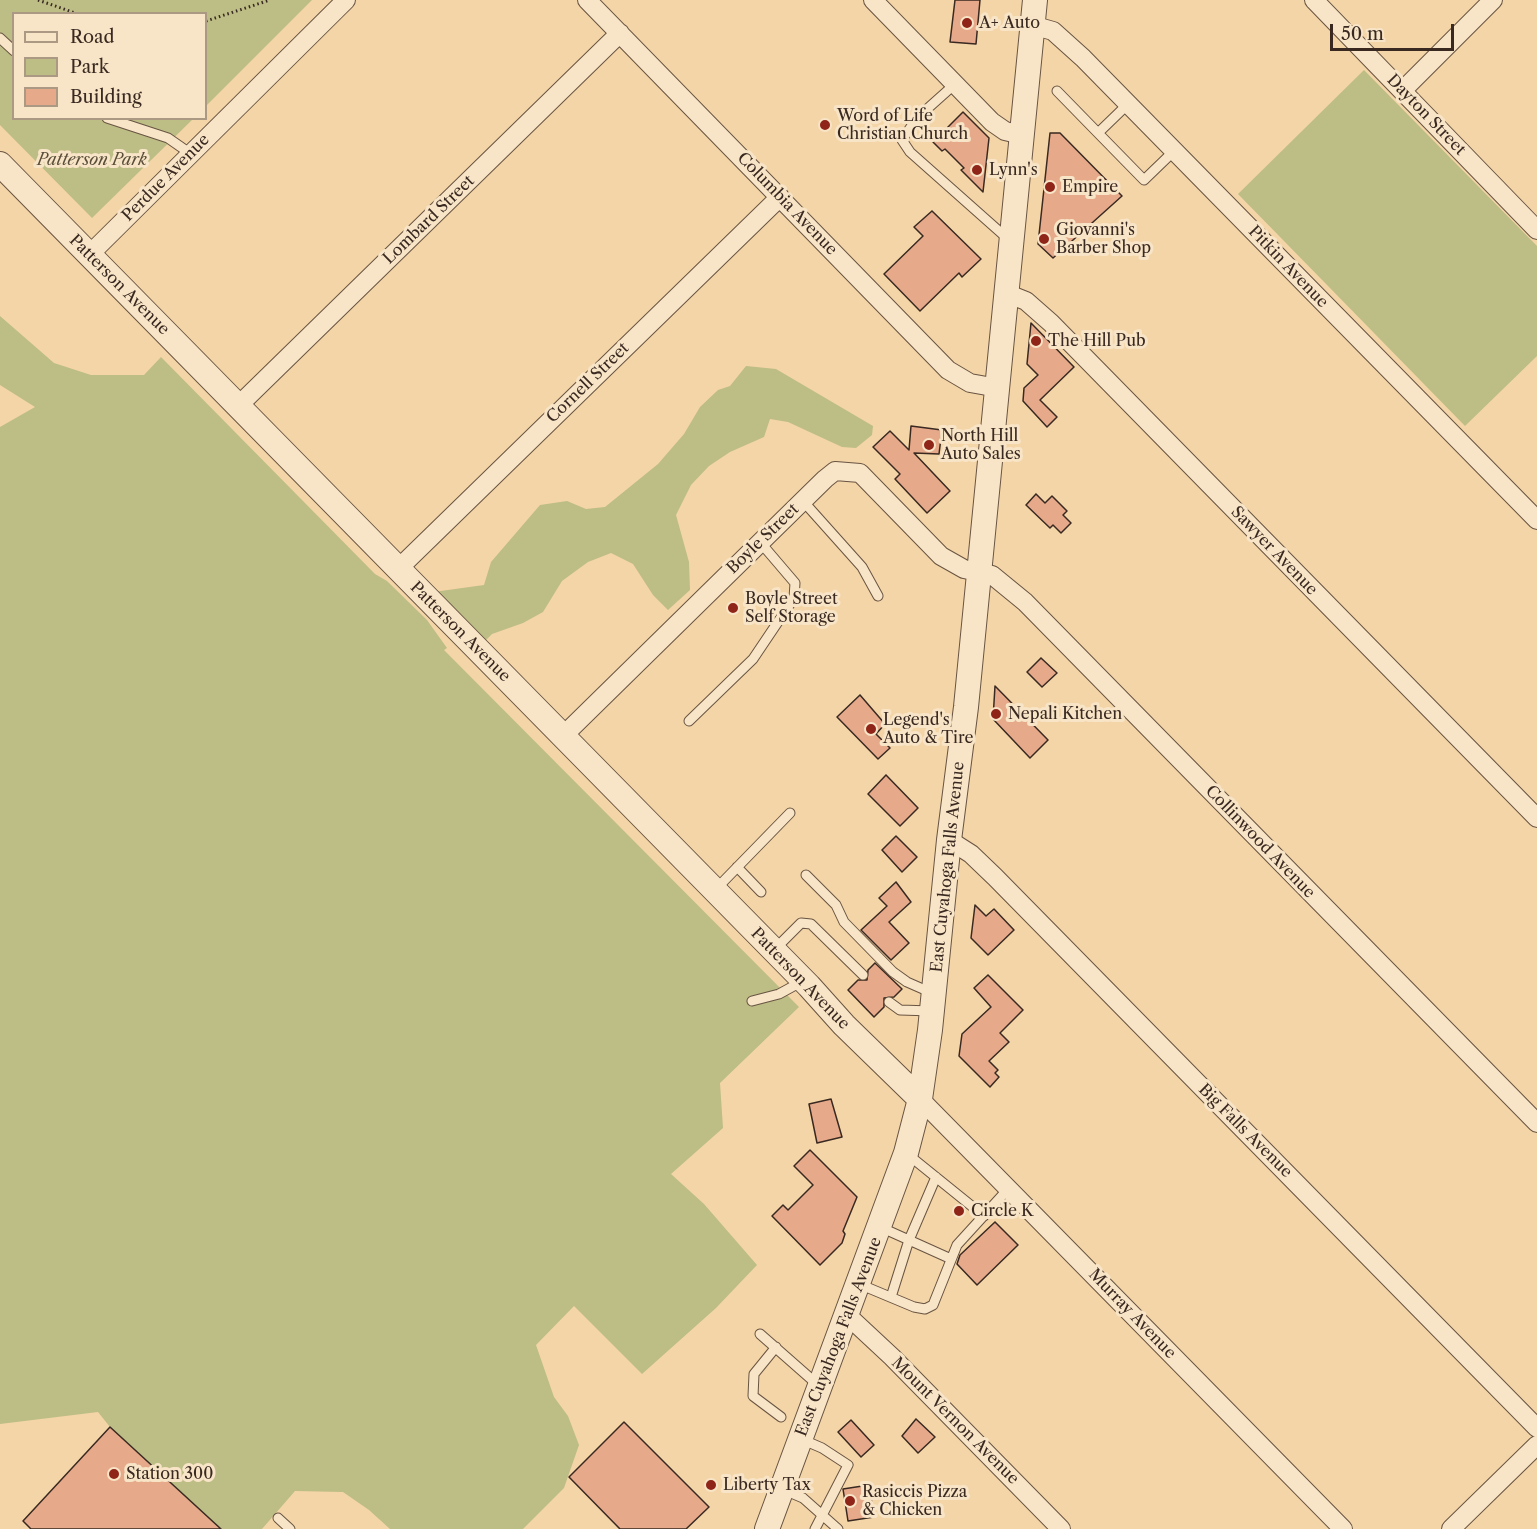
<!DOCTYPE html>
<style>
body{margin:0}
#map{position:relative;width:1537px;height:1529px;overflow:hidden;background:#f4d5a7;font-family:"Libre Caslon Text",serif}
canvas{display:block}
.legend{position:absolute;left:12px;top:12px;width:195px;height:108px;box-sizing:border-box;background:#f8e4c6;border:2px solid #ac9984;margin:0;padding:8px 10px;list-style:none;font-size:18px;color:#392921}
.legend li{display:flex;align-items:center;gap:12px;height:30px}
.legend b{width:30px;border:2px solid #ac9984}
.scale{position:absolute;left:1330px;top:24px;width:124px;height:27px;box-sizing:border-box;border:3px solid #392921;border-top:0;padding-left:8px;font-size:18px;line-height:21px;white-space:nowrap;color:#392921;-webkit-text-stroke:4px #f8e4c6;paint-order:stroke}
</style>
<div id="map">
<canvas width="1537" height="1529"></canvas>
<ul class="legend">
<li><b style="height:8px;background:#f8e4c6"></b>Road</li>
<li><b style="height:16px;background:#bdbd86"></b>Park</li>
<li><b style="height:16px;background:#e6aa8b"></b>Building</li>
</ul>
<div class="scale">50 m</div>
</div>
<script>
const ctx = document.querySelector('canvas').getContext('2d');
ctx.lineJoin = 'round';
function fill(path, color) { ctx.fillStyle = color; ctx.fill(path, 'evenodd'); }
const shape = rows => new Path2D(rows.map(r => 'M' + r).join(''));
function stroke(path, color, width, dash) { ctx.strokeStyle = color; ctx.lineWidth = width; ctx.lineCap = dash ? 'butt' : 'round'; ctx.setLineDash(dash || []); ctx.stroke(path); }
function label(font, color, halo, rows, align = 'center') {
  ctx.font = font + ' "Libre Caslon Text",serif'; ctx.lineWidth = 6; ctx.setLineDash([]); ctx.textBaseline = 'middle'; ctx.strokeStyle = halo; ctx.fillStyle = color; for (const [text, x, y, turn = 0] of rows) {
    ctx.save(); ctx.translate(x, y); ctx.rotate((+turn || 0) * Math.PI / 180); ctx.textAlign = isNaN(turn) ? turn : align; if (halo) ctx.strokeText(text, 0, 0); ctx.fillText(text, 0, 0); ctx.restore();
  }
}
fill(shape([
 [0,0,312,0,206,106,206,14,14,14,14,118,193,119,92,218,0,125],
 [1364,70,1537,246,1537,356,1465,426,1238,194],
 [0,316,54,363,91,375,144,375,161,357,375,574,387,581,427,620,447,648,444,650,799,1007,720,1083,723,1128,671,1174,704,1204,757,1265,716,1308,642,1374,574,1306,536,1345,554,1397,568,1416,579,1445,564,1488,523,1529,390,1529,369,1510,343,1492,295,1491,262,1529,221,1529,110,1427,98,1412,0,1424,0,427,35,407,0,385],
 [746,366,776,369,873,426,872,435,856,448,842,447,788,422,770,419,764,437,730,452,709,466,691,485,676,515,689,562,690,590,668,610,653,595,633,564,611,553,588,562,562,581,543,612,523,623,492,634,480,646,426,593,484,585,491,562,540,505,567,501,586,509,605,507,658,464,684,434,700,407,718,390,730,386]
]), '#bdbd86');
const building = shape([
 [955,0,980,0,976,44,950,42,955,0],
 [963,112,989,138,983,192,961,170,964,168,945,149,942,151,933,142,963,112],
 [1050,133,1060,133,1122,196,1053,258,1038,244,1050,133],
 [932,211,981,259,962,277,959,273,920,311,884,274,923,236,914,227,932,211],
 [1031,323,1074,367,1040,400,1057,417,1047,427,1023,401,1024,388,1038,375,1027,364,1031,323],
 [911,426,942,430,939,454,914,453,950,491,927,513,895,479,900,474,873,447,890,431,909,450,911,426],
 [1036,494,1045,503,1052,496,1067,511,1063,515,1071,523,1061,533,1053,525,1050,528,1026,505,1036,494],
 [1041,658,1057,673,1042,687,1027,672,1041,658],
 [995,686,1048,740,1030,758,993,719,995,686],
 [860,695,885,724,876,734,890,748,878,759,837,717,860,695],
 [886,775,918,808,900,826,868,794,886,775],
 [896,836,917,857,902,872,882,850,896,836],
 [896,882,911,902,889,922,909,943,891,960,861,930,887,906,879,898,896,882],
 [975,905,986,916,994,909,1014,930,988,955,971,938,975,905],
 [875,963,902,989,894,997,884,998,884,1007,874,1017,848,990,858,980,867,980,868,970,875,963],
 [988,975,1023,1010,1000,1033,1009,1042,989,1061,998,1070,995,1073,999,1077,990,1087,959,1056,962,1034,991,1007,974,988,988,975],
 [831,1099,842,1137,817,1143,809,1104,831,1099],
 [810,1150,857,1197,843,1231,845,1234,842,1243,820,1265,772,1216,783,1205,788,1210,813,1185,794,1166,810,1150],
 [995,1222,1018,1245,977,1285,957,1264,960,1255,995,1222],
 [916,1419,935,1437,918,1453,902,1436,916,1419],
 [851,1420,874,1445,861,1457,838,1432,851,1420],
 [624,1422,709,1507,686,1529,620,1529,569,1477,624,1422],
 [110,1427,221,1529,31,1529,23,1521,110,1427],
 [869,1485,874,1517,848,1521,843,1489,869,1485]
]);
fill(building, '#e6aa8b');
stroke(building, '#392921', 1.5);
const service = shape([
 [0,38,14,51],
 [955,84,917,118,902,140,910,152,1008,239],
 [1057,91,1098,133],
 [1128,104,1098,133,1144,180,1174,151],
 [107,118,168,138,191,154],
 [803,501,862,567,878,596],
 [689,721,753,659,794,598,795,583,760,542],
 [737,867,761,892],
 [806,875,836,905,844,922,893,972,907,982,932,993],
 [715,890,790,813],
 [774,950,801,923,811,924,863,975],
 [752,1001,779,994,801,982],
 [889,1002,900,1010,932,1011],
 [906,1153,984,1216],
 [880,1227,949,1258],
 [859,1284,914,1307,925,1309,933,1305,957,1245,1009,1188],
 [891,1297,909,1240,936,1177],
 [760,1334,818,1385],
 [776,1347,754,1374,753,1396,781,1417],
 [801,1439,822,1448,848,1465,815,1529],
 [782,1489,803,1498,838,1529],
 [278,1518,290,1529]
]);
const minor = shape([
 [587,0,948,370,970,383,998,388],
 [873,0,992,122,1005,131,1022,135],
 [1314,0,1537,230],
 [1032,25,1053,31,1083,58,1537,520],
 [1403,90,1493,0],
 [89,255,346,0],
 [1006,293,1026,301,1051,323,1537,818],
 [238,406,620,33],
 [398,569,780,197],
 [563,736,825,479,835,471,860,473,941,556,964,569,992,575,1025,602,1537,1123],
 [949,840,971,854,995,877,1537,1428],
 [920,1099,1343,1529],
 [848,1316,892,1357,1061,1529],
 [1451,1529,1537,1445]
]);
const tertiary = shape([
 [0,164,809,986,844,1025,920,1099],
 [767,1529,906,1153,920,1099,930,1030,949,840,966,707,1035,0]
]);
stroke(service, '#685442', 11);
stroke(minor, '#685442', 20);
stroke(tertiary, '#685442', 26);
stroke(shape([
 [38,0,78,14],
 [206,21,270,0]
]), '#392921', 3, [1.5, 3]);
stroke(service, '#f8e4c6', 9);
stroke(minor, '#f8e4c6', 18);
stroke(tertiary, '#f8e4c6', 24);
for (const [x, y, r, color] of [
 [967,23,6,"#8f2418"],
 [825,125,6,"#8f2418"],
 [977,170,6,"#8f2418"],
 [1050,187,6,"#8f2418"],
 [1044,239,6,"#8f2418"],
 [1036,341,6,"#8f2418"],
 [929,445,6,"#8f2418"],
 [733,608,6,"#8f2418"],
 [996,714,6,"#8f2418"],
 [871,729,6,"#8f2418"],
 [959,1211,6,"#8f2418"],
 [114,1474,6,"#8f2418"],
 [711,1485,6,"#8f2418"],
 [850,1501,6,"#8f2418"]
]) { const dot = new Path2D(); dot.arc(x, y, r, 0, 2 * Math.PI); ctx.fillStyle = color; ctx.fill(dot); stroke(dot, '#f8e4c6', 2); }
label('16px', '#392921', '#f8e4c6', [
 ["A+ Auto",979,23],
 ["Word of Life",837,116],
 ["Christian Church",837,134],
 ["Lynn's",989,170],
 ["Empire",1062,187],
 ["Giovanni's",1056,230],
 ["Barber Shop",1056,248],
 ["The Hill Pub",1048,341],
 ["North Hill",941,436],
 ["Auto Sales",941,454],
 ["Boyle Street",745,599],
 ["Self Storage",745,617],
 ["Nepali Kitchen",1008,714],
 ["Legend's",883,720],
 ["Auto & Tire",883,738],
 ["Circle K",971,1211],
 ["Station 300",126,1474],
 ["Liberty Tax",723,1485],
 ["Rasiccis Pizza",862,1492],
 ["& Chicken",862,1510]
], 'left');
label('16px', '#392921', '#f8e4c6', [
 ["Dayton Street",1426,115,46],
 ["Perdue Avenue",166,178,-45],
 ["Columbia Avenue",787,204,46],
 ["Lombard Street",429,220,-44],
 ["Pitkin Avenue",1288,267,46],
 ["Patterson Avenue",119,285,45],
 ["Cornell Street",588,383,-44],
 ["Boyle Street",763,539,-44],
 ["Sawyer Avenue",1274,551,46],
 ["Patterson Avenue",460,632,45],
 ["Collinwood Avenue",1260,842,46],
 ["East Cuyahoga Falls Avenue",948,867,-84],
 ["Patterson Avenue",800,979,46],
 ["Big Falls Avenue",1245,1131,45],
 ["Murray Avenue",1132,1314,46],
 ["East Cuyahoga Falls Avenue",839,1337,-69],
 ["Mount Vernon Avenue",955,1421,45]
]);
label('italic 16px', '#5a4e3a', '#f8e4c6', [
 ["Patterson Park",92,160]
]);
</script>
